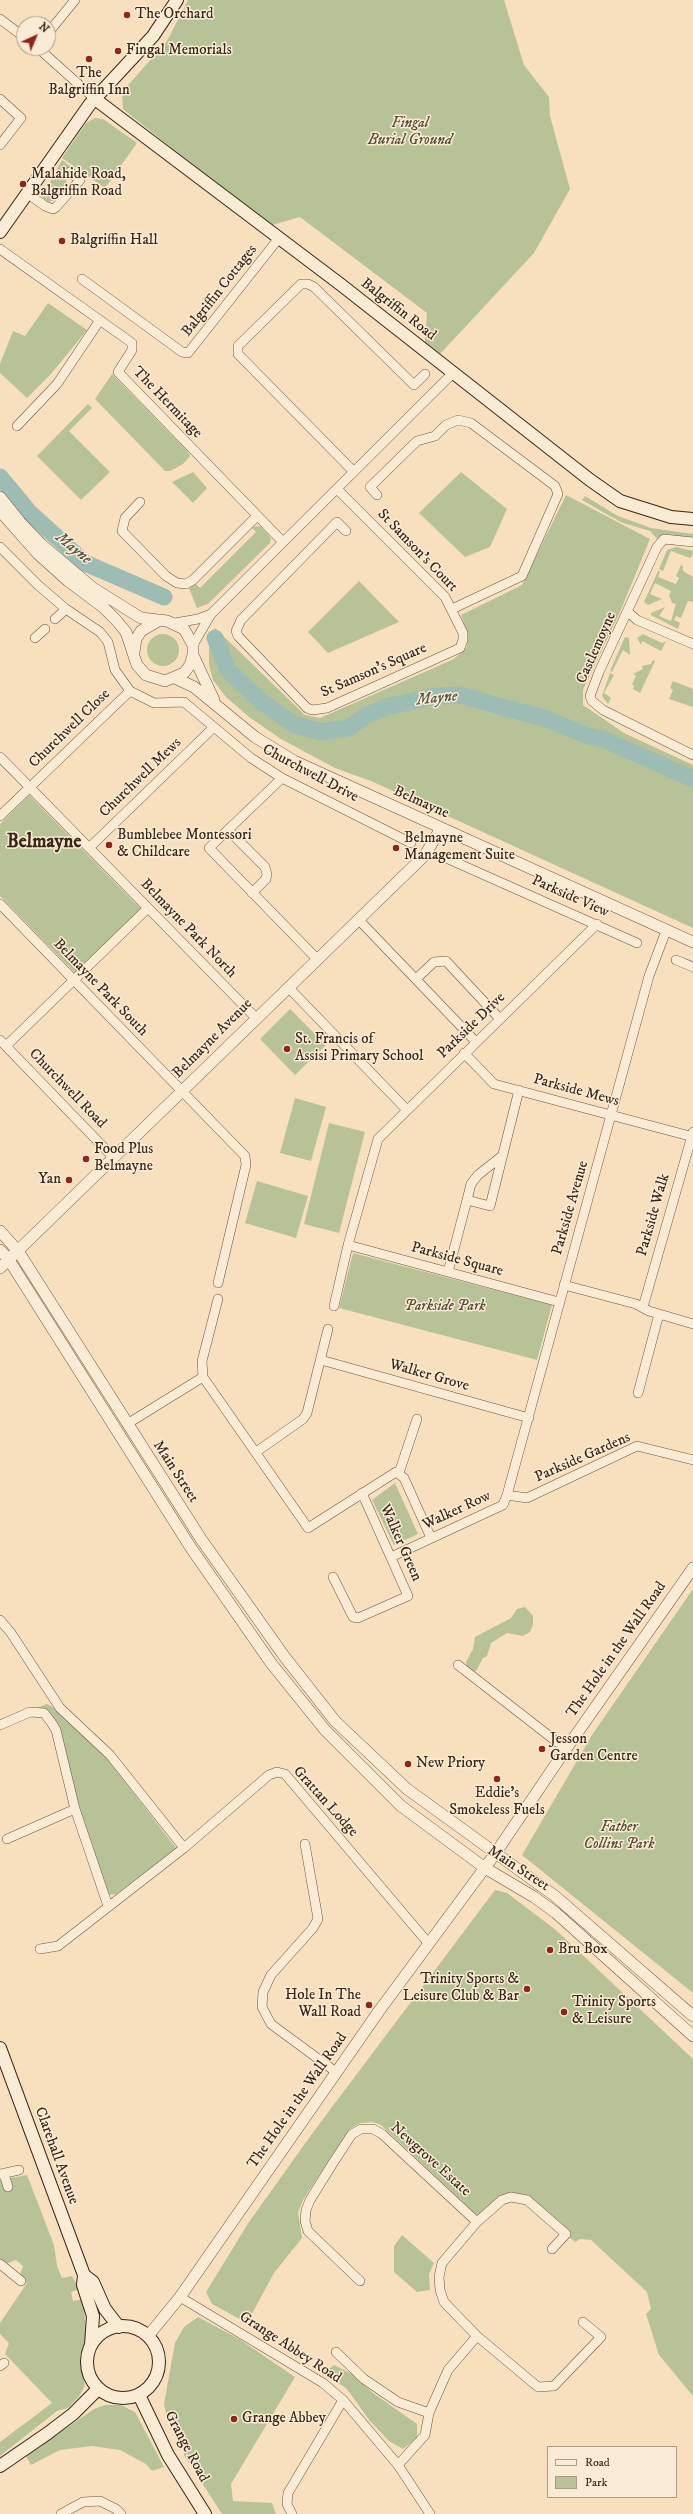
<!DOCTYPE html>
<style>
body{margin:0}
#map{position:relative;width:693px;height:2514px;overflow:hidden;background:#f8e0be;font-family:"IM FELL DW Pica",serif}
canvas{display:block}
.legend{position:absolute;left:547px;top:2446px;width:130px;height:52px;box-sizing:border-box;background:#faebd5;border:1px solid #ac9c8a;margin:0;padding:5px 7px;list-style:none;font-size:12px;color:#382619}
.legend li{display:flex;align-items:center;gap:8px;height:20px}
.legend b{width:20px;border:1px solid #ac9c8a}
.north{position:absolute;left:16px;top:16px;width:40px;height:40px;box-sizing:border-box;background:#faebd5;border:1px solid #ac9c8a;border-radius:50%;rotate:44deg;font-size:11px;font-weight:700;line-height:16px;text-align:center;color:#382619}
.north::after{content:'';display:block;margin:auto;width:14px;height:18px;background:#8f2418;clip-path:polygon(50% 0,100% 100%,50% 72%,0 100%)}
</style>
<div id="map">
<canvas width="693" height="2514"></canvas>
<ul class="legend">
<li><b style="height:5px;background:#faebd5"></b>Road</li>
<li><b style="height:11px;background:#b7c396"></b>Park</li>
</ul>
<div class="north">N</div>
</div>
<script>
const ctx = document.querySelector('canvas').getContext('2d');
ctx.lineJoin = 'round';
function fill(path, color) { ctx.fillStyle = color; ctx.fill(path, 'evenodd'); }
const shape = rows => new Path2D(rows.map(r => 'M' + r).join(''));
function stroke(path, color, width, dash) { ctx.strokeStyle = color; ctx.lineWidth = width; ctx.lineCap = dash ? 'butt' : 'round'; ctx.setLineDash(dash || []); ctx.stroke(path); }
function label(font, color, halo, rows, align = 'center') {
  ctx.font = font + ' "IM FELL DW Pica",serif'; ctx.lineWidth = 3; ctx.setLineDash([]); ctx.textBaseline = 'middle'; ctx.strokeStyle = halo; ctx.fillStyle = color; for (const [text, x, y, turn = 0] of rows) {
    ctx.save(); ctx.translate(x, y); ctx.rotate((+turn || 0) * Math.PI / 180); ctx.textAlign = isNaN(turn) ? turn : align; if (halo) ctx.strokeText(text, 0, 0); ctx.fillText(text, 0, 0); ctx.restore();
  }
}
fill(shape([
 [188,0,504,0,524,65,549,97,550,116,570,189,534,253,440,354,425,342,427,313,300,217,269,226,123,109,122,92,167,41],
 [95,118,103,119,137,143,105,188,62,158,86,123],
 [62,160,71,167,65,174,67,183,56,200,48,202,42,197],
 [48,303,87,330,51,374,27,398,0,373,0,364,13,331,25,336],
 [112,374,188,452,190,456,183,464,170,471,165,471,95,399],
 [88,404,92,408,69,431,110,472,81,500,37,456],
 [193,472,207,488,193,503,172,482],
 [461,472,507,509,490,547,465,557,419,513],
 [566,495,650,539,620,612,583,690,583,705,624,733,693,765,693,928,371,781,335,768,281,739,249,717,226,697,213,680,209,665,209,639,215,628,305,715,320,718,454,659,467,647,468,635,461,615,522,585],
 [585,496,618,516,651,528,693,534,693,538,667,534,657,539,650,531,623,523,608,515,582,500],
 [260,526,271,538,270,543,208,604,197,608,188,586,195,583,200,588,256,532,251,527],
 [676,547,693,551,693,554,690,558,671,551,663,571,659,569,667,550],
 [681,565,683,566,683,571,693,577,693,602,688,601,681,618,676,616,674,620,680,623,678,629,651,615,651,613,665,607,659,616,671,621,676,604,672,603,669,595,671,591,655,583,650,594,662,599,648,605,644,602,658,571,660,571,658,577,676,584,679,578,676,576],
 [359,581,399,622,328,653,308,632],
 '147 650a16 16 0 1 1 32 0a16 16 0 1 1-32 0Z',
 [643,634,662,643,666,641,661,651,642,641,641,645,637,638],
 [625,637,629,638,630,655,623,650,612,672,610,671],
 [653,660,655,661,640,693,633,689,634,686,632,684,636,676,633,674,643,669,642,666,651,664],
 [610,673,614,675,604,693,611,698,608,704,602,696],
 [673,681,693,689,693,707,669,699,673,690,670,688],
 [29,795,141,909,77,975,0,896,0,824],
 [290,1009,326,1045,295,1075,260,1039],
 [295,1098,326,1107,311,1161,280,1153],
 [329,1123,365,1132,339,1233,304,1224],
 [257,1181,308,1196,296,1238,245,1223],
 [353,1253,552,1305,537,1360,339,1308],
 [395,1483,418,1534,394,1545,372,1500],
 [693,1589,693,1993,522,1855,592,1735],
 [525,1607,533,1616,533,1625,530,1632,523,1636,507,1633,491,1643,487,1656,483,1658,476,1671,471,1673,467,1668,466,1662,473,1649,475,1637,511,1618,517,1609],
 [47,1704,58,1710,108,1760,176,1848,116,1894,110,1895,106,1890,80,1812,60,1730,34,1709],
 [495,1890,507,1893,556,1930,693,2059,693,2396,659,2355,646,2314,651,2309,647,2292,591,2240,580,2239,575,2242,530,2202,499,2198,478,2216,381,2125,372,2122,360,2123,350,2129,304,2198,298,2212,302,2238,274,2273,247,2323,212,2304,206,2292,249,2222,314,2131],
 [27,2175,54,2245,57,2266,62,2278,72,2276,80,2289,71,2292,73,2301,83,2299,86,2330,82,2363,85,2385,80,2395,68,2408,57,2411,0,2456,0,2442,52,2403,5,2354,9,2343,0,2334,0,2323,27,2283,20,2275,23,2266,16,2260,6,2264,0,2259,0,2180],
 [402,2235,434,2263,429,2274,430,2290,417,2292,394,2272,394,2246],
 [198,2317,239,2339,295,2377,231,2484,233,2501,272,2503,276,2514,222,2514,184,2455,185,2446,167,2418,164,2404,175,2343,184,2327],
 [334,2365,352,2374,373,2393,417,2424,417,2438,403,2449,389,2441,370,2421,347,2389,324,2373],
 [105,2405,121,2405,135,2412,164,2467,152,2471,146,2464,120,2450,92,2446,60,2450,31,2465,26,2456,94,2409]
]), '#b7c396');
stroke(shape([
 [0,477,29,512,85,563,164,597],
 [215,638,228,670,262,702,293,724,321,732,349,728,365,716,386,707,436,696,459,695,547,719,588,736,603,739,693,779]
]), '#9dbdb4', 17);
const minor = shape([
 [0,19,24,37],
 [48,33,75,0],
 [38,48,95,99],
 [0,99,21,118,0,145],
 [27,193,45,206,53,209,56,207,80,180,70,172],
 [0,249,132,343,132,350,118,372,283,542],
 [82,279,182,352,188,353,279,238],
 [17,426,57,384,100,320],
 [354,472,238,354,238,346,301,284,308,284,314,287,414,385,425,374],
 [337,489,445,597,463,633,463,640,460,648,327,708,312,710,307,708,238,636,236,631,241,620,337,522,346,531],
 [377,495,370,487,417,441,435,436,446,425,458,420,471,423,555,486,558,494,522,576,452,609],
 [140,502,125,518,122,531,166,576,177,583,186,584,193,580,257,516],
 [693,542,664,539,657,547,599,672,590,696,592,701,603,710,693,755],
 [0,547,38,585,66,609,100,632,108,642,115,670,130,691,154,703,184,702,251,758,282,778,411,843],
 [628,612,637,620,693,644],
 [55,619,66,609],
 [175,623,198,619,211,614],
 [35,638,45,629],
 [193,645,211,614,452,374],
 [0,757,256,1018],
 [282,778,209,848,317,959],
 [0,816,130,691],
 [228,830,265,867,267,874,266,879,252,893],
 [89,848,213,728],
 [446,858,637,943],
 [0,904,245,1156,246,1165,218,1283],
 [358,919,476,1042],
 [676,960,693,967],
 [416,979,434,962,446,961,500,1019],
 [288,987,406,1109],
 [0,1040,114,1158],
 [6,1046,148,908],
 [464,1053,494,1084,693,1137],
 [467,1200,471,1184,478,1175,502,1156],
 [348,1245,559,1302],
 [448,1272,467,1200,490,1206,519,1090],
 [564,1285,636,1304,649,1311,693,1324],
 [334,1306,348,1245,378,1139,597,924],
 [643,1307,693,1132],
 [321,1360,529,1418],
 [203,1377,308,1528,396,1472,404,1478,431,1538],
 [638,1393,659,1314],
 [127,1424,203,1377,202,1361,218,1299],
 [256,1452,303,1419,307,1413,328,1329],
 [399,1473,417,1419],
 [507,1495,527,1498,637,1446,693,1460],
 [391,1557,503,1505,507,1495,649,976,666,931],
 [333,1577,353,1617,358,1618,408,1596,362,1493],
 [0,1620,11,1633,60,1708,110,1755,184,1848],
 [458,1665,566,1749],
 [0,1725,30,1712,44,1713,51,1722,56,1730,75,1809,108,1906],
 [7,1839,75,1809],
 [305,1844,318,1919,313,1928,271,1975,263,1992,262,2007,271,2024,336,2072],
 [40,1949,58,1946,184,1848,269,1775,277,1772,285,1774,429,1944],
 [0,2174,19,2170],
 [4,2174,8,2187],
 [552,2249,566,2234,527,2200,511,2197,502,2200,477,2222,442,2263,439,2277,440,2290,444,2302,477,2336,538,2387,554,2386,601,2337,583,2322],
 [0,2264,21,2281],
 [360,2281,308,2231,305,2221,306,2210,310,2200,333,2163,352,2134,361,2129,373,2129,382,2134,477,2222],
 [180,2297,323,2383,343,2400,398,2465,430,2514],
 [336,2352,364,2379,398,2402,429,2413],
 [0,2366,4,2363],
 [398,2465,425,2435,429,2413,448,2370,477,2336],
 [61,2514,83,2502,100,2501,116,2509,121,2514],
 [292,2514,287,2504,288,2493,343,2400]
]);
const tertiary = shape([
 [0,497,20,522,41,544,93,588,141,618,167,621,184,629,193,645,193,655,190,665,184,673,165,681,146,675,137,665,126,632,116,620,103,607,68,581,38,554,0,511],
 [134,652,136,639,141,631,158,621],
 [193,655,214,700],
 [175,678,194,687,255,737,294,761,693,942],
 [0,1231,18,1251,201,1539,284,1656,335,1721,407,1789,555,1896,693,2016],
 [0,1250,9,1260,191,1548,271,1663,325,1730,401,1806,485,1868,534,1897,556,1913,693,2036],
 [0,1268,425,855,441,828],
 [148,2336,180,2297,379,2011,495,1854,566,1749,693,1568]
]);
const secondary = shape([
 [95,99,340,284,590,480,620,501,671,517,693,519],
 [0,232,90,104,153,36,177,0],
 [0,2048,84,2275,83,2285,93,2316,91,2345],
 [84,2275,93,2282,105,2309,119,2327],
 '87 2362a36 36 0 1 1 72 0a36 36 0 1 1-72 0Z',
 [139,2395,168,2455,205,2514],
 [0,2466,48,2433,73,2414,98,2389]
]);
stroke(minor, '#685442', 10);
stroke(tertiary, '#685442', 12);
stroke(secondary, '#382619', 14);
stroke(minor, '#faebd5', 9);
stroke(tertiary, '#faebd5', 11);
stroke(secondary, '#faebd5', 12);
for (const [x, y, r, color] of [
 [127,15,4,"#8f2418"],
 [118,51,4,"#8f2418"],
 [89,59,4,"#8f2418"],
 [23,184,4,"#8f2418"],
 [62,241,4,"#8f2418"],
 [109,845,4,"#8f2418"],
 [396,848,4,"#8f2418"],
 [287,1049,4,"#8f2418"],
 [86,1159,4,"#8f2418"],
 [69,1180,4,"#8f2418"],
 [542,1749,4,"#8f2418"],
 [408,1764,4,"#8f2418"],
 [497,1779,4,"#8f2418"],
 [550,1950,4,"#8f2418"],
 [527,1989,4,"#8f2418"],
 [369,2005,4,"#8f2418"],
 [564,2012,4,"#8f2418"],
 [234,2419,4,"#8f2418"]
]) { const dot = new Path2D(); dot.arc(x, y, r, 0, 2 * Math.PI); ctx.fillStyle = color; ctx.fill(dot); stroke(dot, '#faebd5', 1.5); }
label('15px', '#382619', '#faebd5', [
 ["The Orchard",135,15],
 ["Fingal Memorials",126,51],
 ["The",89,74,"center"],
 ["Balgriffin Inn",89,91,"center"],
 ["Malahide Road,",31,175],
 ["Balgriffin Road",31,192],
 ["Balgriffin Hall",70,241],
 ["Bumblebee Montessori",117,836],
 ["& Childcare",117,853],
 ["Belmayne",404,839],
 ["Management Suite",404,856],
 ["St. Francis of",295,1040],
 ["Assisi Primary School",295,1057],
 ["Food Plus",94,1150],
 ["Belmayne",94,1167],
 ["Yan",61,1180,"right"],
 ["Jesson",550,1740],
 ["Garden Centre",550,1757],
 ["New Priory",416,1764],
 ["Eddie's",497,1794,"center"],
 ["Smokeless Fuels",497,1811,"center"],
 ["Bru Box",558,1950],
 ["Trinity Sports &",519,1980,"right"],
 ["Leisure Club & Bar",519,1997,"right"],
 ["Hole In The",361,1996,"right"],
 ["Wall Road",361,2013,"right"],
 ["Trinity Sports",572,2003],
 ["& Leisure",572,2020],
 ["Grange Abbey",242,2419]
], 'left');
label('italic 15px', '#584d38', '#faebd5', [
 ["Fingal",410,124],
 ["Burial Ground",410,141],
 ["Parkside Park",445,1307],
 ["Father",619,1828],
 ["Collins Park",619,1845]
]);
label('15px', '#382619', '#faebd5', [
 ["Balgriffin Cottages",220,291,-52],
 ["Balgriffin Road",398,310,38],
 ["The Hermitage",167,403,46],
 ["St Samson's Court",417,551,46],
 ["Castlemoyne",597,648,-66],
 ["St Samson's Square",374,671,-24],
 ["Churchwell Close",70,729,-44],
 ["Churchwell Drive",310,774,28],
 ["Churchwell Mews",141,778,-44],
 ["Belmayne",421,803,24],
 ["Parkside View",570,897,24],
 ["Belmayne Park North",188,929,46],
 ["Belmayne Park South",100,988,46],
 ["Parkside Drive",472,1026,-44],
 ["Belmayne Avenue",213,1039,-45],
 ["Churchwell Road",67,1089,46],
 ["Parkside Mews",576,1091,15],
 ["Parkside Avenue",571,1208,-74],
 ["Parkside Walk",654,1215,-74],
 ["Parkside Square",457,1260,15],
 ["Walker Grove",429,1376,16],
 ["Parkside Gardens",583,1458,-24],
 ["Main Street",175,1472,57],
 ["Walker Row",457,1511,-25],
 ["Walker Green",400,1543,66],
 ["The Hole in the Wall Road",617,1650,-55],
 ["Grattan Lodge",325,1802,48],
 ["Main Street",518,1869,33],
 ["The Hole in the Wall Road",298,2101,-55],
 ["Clarehall Avenue",56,2156,70],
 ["Newgrove Estate",430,2160,42],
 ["Grange Abbey Road",290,2348,33],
 ["Grange Road",186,2447,62]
]);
label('italic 16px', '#565348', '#faebd5', [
 ["Mayne",73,549,39],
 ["Mayne",437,699,-6]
]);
label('bold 19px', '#382619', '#faebd5', [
 ["Belmayne",44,843]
]);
</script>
